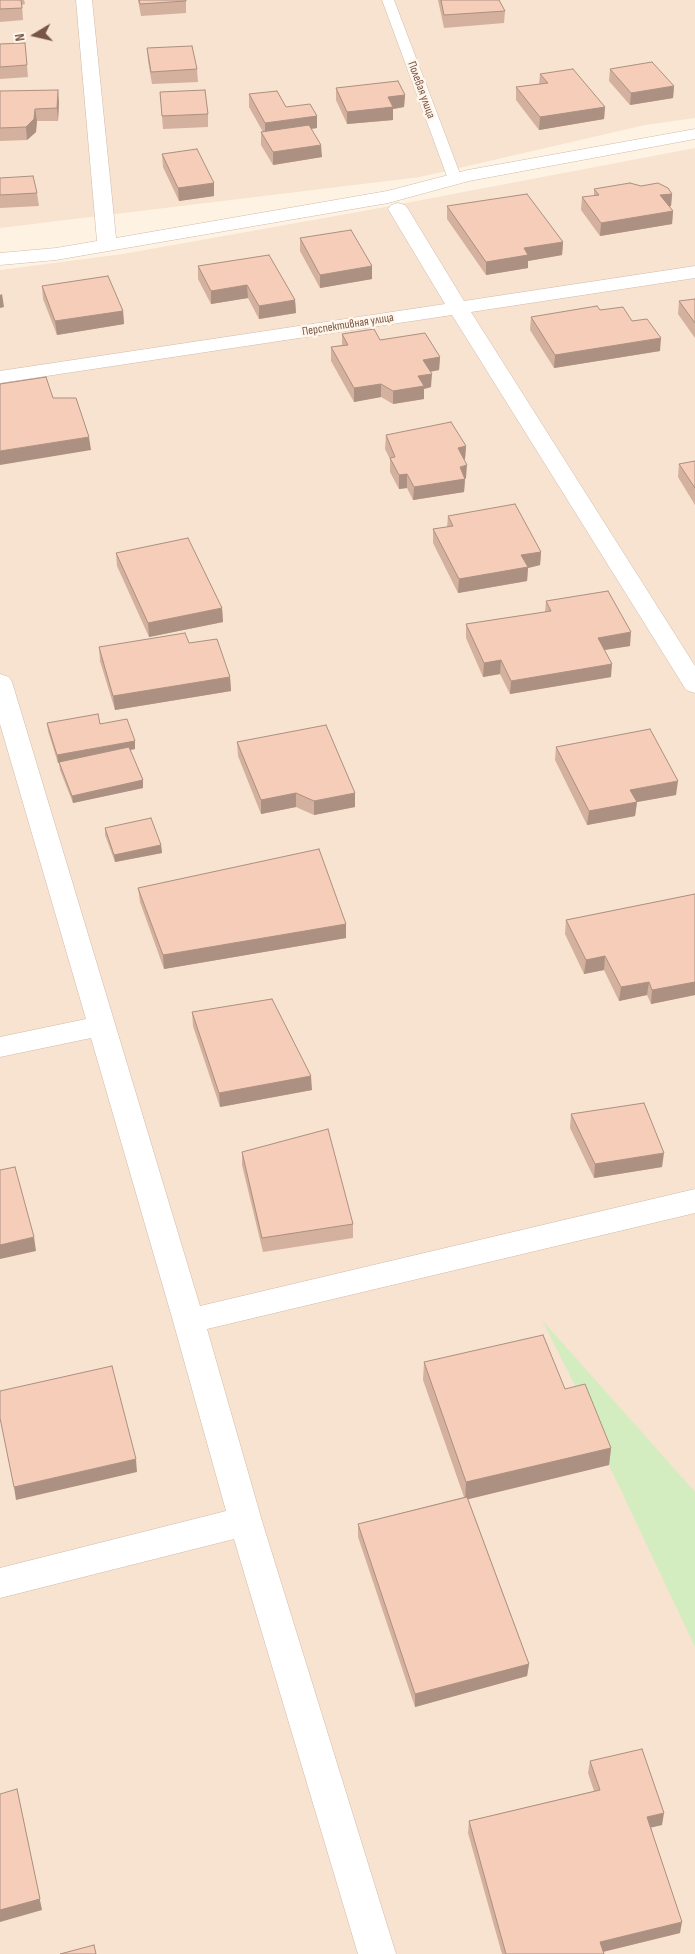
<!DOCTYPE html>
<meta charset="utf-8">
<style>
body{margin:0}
#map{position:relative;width:695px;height:1954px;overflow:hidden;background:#fef2e2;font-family:"Sofia Sans Condensed",sans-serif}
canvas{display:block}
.north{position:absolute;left:10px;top:10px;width:50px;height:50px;-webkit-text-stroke:4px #fff6eb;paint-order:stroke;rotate:261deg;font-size:14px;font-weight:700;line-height:20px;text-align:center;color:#785546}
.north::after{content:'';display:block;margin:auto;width:18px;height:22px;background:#785546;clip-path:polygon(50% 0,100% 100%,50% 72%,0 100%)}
</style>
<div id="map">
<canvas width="695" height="1954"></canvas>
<div class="north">N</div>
</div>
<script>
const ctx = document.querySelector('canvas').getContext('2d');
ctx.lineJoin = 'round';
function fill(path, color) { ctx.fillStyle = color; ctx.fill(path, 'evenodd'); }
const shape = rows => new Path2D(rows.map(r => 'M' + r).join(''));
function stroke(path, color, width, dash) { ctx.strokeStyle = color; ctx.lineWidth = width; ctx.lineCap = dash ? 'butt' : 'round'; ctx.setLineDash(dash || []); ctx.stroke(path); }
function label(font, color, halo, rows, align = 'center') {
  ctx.font = font + ' "Sofia Sans Condensed",sans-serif'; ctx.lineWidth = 5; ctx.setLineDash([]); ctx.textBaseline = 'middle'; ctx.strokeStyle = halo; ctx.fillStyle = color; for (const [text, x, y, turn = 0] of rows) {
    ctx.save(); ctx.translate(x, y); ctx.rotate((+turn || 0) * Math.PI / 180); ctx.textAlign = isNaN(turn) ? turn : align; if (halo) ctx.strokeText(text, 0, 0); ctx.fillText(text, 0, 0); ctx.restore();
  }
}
fill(shape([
 [0,0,695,0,695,118,645,125,420,177,0,228],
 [695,148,695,1954,0,1954,0,270,123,254,369,210]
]), '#f7e3d0');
fill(shape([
 [542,1320,695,1492,695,1647,609,1465,583,1401]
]), '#d4edc0');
const service = shape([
 [382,0,394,0,462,179,460,182,450,182,448,179,382,0]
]);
const minor = shape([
 [76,0,92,0,116,238,387,191,468,170,695,129,695,139,469,181,388,203,56,260,0,265,0,253,56,248,97,241,76,0],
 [398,203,405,205,408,209,464,301,695,266,695,278,471,312,695,666,695,693,686,690,683,685,452,315,0,383,0,371,445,304,388,209,391,205,398,203],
 [0,674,9,677,12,682,200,1306,695,1189,695,1213,207,1329,262,1521,396,1954,358,1954,234,1539,0,1598,0,1568,226,1511,173,1321,91,1038,0,1057,0,1037,86,1019,0,724,0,674]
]);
stroke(service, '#d2baaa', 1);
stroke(minor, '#d2baaa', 1);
fill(service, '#fff');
fill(minor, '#fff');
fill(shape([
 [0,0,24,0,25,4,22,5,23,20,0,22],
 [138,0,186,0,186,13,141,16],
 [438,0,499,0,505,11,504,23,444,28],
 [25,43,28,77,0,79,0,44],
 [147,48,197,69,198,82,152,84,148,61],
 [610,69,674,86,673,98,630,105,609,81],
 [540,74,605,107,604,119,539,130,516,100,516,87,539,84],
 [336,88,405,95,404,107,393,109,393,120,347,124,336,100],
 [0,91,59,102,58,121,37,121,36,132,27,140,0,141],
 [160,92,208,114,208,127,163,129],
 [249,94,286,107,317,116,317,128,311,129,322,157,273,165,261,145,261,132,263,132,249,107],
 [162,154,214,183,214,196,179,201,163,167],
 [0,178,37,193,39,206,0,208],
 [594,189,672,194,671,206,669,207,673,211,672,224,600,236,581,210,582,197,594,196],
 [447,206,563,242,562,255,528,261,528,268,486,275,447,219],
 [300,238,372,279,320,288,300,251],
 [198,266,295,300,296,313,259,319,248,298,211,304,198,279],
 [42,286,123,311,124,324,57,335,43,299],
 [695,299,695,338,678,314,679,301],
 [600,310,632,321,660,351,554,368,530,330,531,317],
 [342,334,380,340,440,357,439,370,430,372,431,387,424,389,424,399,393,404,381,397,354,402,331,361,331,347,342,345],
 [386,435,466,446,465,459,464,460,466,478,465,479,464,492,413,500,407,488,399,489,390,472,390,459,385,449],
 [695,461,695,505,678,477,679,464],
 [448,516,541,552,540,565,528,568,527,581,458,593,433,543,433,529,447,527],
 [116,553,222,608,223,622,149,637,117,566],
 [546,601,630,646,605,650,611,677,510,694,500,674,483,677,466,638,466,624,545,612],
 [189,643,230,677,231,691,115,710,100,661,99,647],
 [47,723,100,724,135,741,135,749,130,750,143,780,143,788,73,803,60,770,59,763,58,763,48,731],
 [237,742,355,793,355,807,314,815,296,807,261,814,238,756],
 [556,747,676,795,637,802,635,816,587,825,555,760],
 [105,828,161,845,162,853,115,862,105,835],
 [138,888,346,924,346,938,164,969,140,902],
 [695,894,695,995,651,1004,647,995,619,1001,604,970,584,974,565,934,566,920],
 [192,1012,312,1090,220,1107,193,1026],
 [571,1114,662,1167,594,1178,570,1128],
 [242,1152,353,1224,353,1238,263,1252,242,1165],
 [424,1362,565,1389,611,1448,609,1465,468,1499,529,1664,527,1676,415,1707,358,1537,358,1524,464,1497,423,1380],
 [590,1761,662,1825,651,1827,680,1933,603,1952,604,1954,502,1954,468,1833,469,1821,594,1791,588,1773]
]), '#d4b09e');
fill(shape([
 [674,86,673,98,630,105,631,93],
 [58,90,59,102,58,121,57,108],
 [405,95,404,107,393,109,393,120,347,124,347,112,388,97],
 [605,107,604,119,539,130,540,117],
 [35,109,37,121,36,132,27,140,26,127],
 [317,116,317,128,265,135,265,123],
 [321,145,322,157,273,165,273,152],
 [214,183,214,196,179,201,178,188],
 [672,194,671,206,659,208,660,195],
 [673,211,672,224,600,236,601,223],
 [563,242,562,255,528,261,528,268,486,275,486,262,524,248],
 [372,266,372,279,320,288,320,275],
 [247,285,248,298,211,304,211,291],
 [2,294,4,307,0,308,0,295],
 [295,300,296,313,259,319,259,306],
 [123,311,124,324,57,335,55,321],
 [661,338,660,351,554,368,555,355],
 [440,357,439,370,423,373,423,360],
 [432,374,431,387,424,389,424,399,393,404,393,391,418,376],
 [381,384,381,397,354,402,354,388],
 [89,437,91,450,0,465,0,451],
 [466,446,465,459,457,462,458,448],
 [467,465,466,478,465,479,464,492,413,500,414,487],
 [407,474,407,488,399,489,399,475],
 [541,552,540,565,528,568,527,581,458,593,459,579,521,555],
 [222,608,223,622,149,637,148,623],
 [631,632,630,646,597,651,598,638],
 [501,660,500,674,483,677,484,663],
 [612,664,611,677,510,694,511,681],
 [230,677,231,691,115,710,113,696],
 [135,741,135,749,58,763,57,755],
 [143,780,143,788,73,803,72,796],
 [678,781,676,795,637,802,635,816,587,825,589,811,630,790],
 [296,793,296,807,261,814,261,800],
 [355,793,355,807,314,815,314,801],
 [161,845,162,853,115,862,114,855],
 [346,924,346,938,164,969,163,955],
 [605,956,604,970,584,974,586,960],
 [649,982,647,995,619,1001,621,987],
 [695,982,695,995,651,1004,652,990],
 [311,1076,312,1090,220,1107,219,1093],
 [664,1153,662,1167,594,1178,595,1164],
 [34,1237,36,1251,0,1259,0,1245],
 [611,1448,609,1465,465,1500,466,1482],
 [136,1459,137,1472,16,1500,14,1487],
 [529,1664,527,1676,415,1707,415,1694],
 [17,1789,42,1910,0,1922,0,1910],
 [664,1813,662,1825,645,1829,647,1817],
 [682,1922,680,1933,598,1953,600,1942]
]), '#ac9081');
const building = shape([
 [0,0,21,0,22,8,0,9,0,0],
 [139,0,186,0,186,1,140,4,139,0],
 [441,0,499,0,505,11,444,15,441,0],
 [25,43,27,65,0,67,0,44,25,43],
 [192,46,197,69,151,72,147,48,192,46],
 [652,62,674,86,631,93,610,69,652,62],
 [573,69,605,107,540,117,516,87,548,83,540,74,573,69],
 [398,81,405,95,388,97,393,107,347,112,336,88,398,81],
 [58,90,57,108,35,109,34,119,26,127,0,128,0,91,58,90],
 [205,90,208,114,162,116,160,92,205,90],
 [277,91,286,107,310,104,317,116,265,123,249,94,277,91],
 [309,125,321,145,273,152,261,132,309,125],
 [197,149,214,183,178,188,162,154,197,149],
 [33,176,37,193,0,195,0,178,33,176],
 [630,183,641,186,658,183,668,188,672,194,660,195,673,211,601,223,582,197,599,195,594,189,630,183],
 [527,194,563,242,524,248,528,255,486,262,447,206,527,194],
 [351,230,372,266,320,275,300,238,351,230],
 [269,255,295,300,259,306,247,285,211,291,198,266,269,255],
 [108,276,123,311,55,321,42,286,108,276],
 [695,299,695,323,679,301,695,299],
 [597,306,600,310,623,307,632,321,647,319,661,338,555,355,531,317,597,306],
 [374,329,380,340,425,333,440,357,423,360,432,374,418,376,424,386,393,391,381,384,354,388,331,347,348,345,342,334,374,329],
 [46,377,53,398,76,398,89,437,0,451,0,384,46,377],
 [451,422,466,446,458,448,467,465,460,467,465,479,414,487,407,474,399,475,390,458,395,457,386,435,451,422],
 [695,461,695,488,679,464,695,461],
 [515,504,541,552,521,555,528,567,459,579,433,529,453,526,448,516,515,504],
 [188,538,222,608,148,623,116,553,188,538],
 [608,591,631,632,598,638,612,664,511,681,501,660,484,663,466,624,551,611,546,601,608,591],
 [185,633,189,643,217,639,230,677,113,696,99,647,185,633],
 [98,714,100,724,127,719,135,741,57,755,47,723,98,714],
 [326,725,355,793,314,801,296,793,261,800,237,742,326,725],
 [650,729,678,781,630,790,637,802,589,811,556,747,650,729],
 [129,747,143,780,72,796,59,762,129,747],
 [151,818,161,845,114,855,105,828,151,818],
 [319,849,346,924,163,955,138,888,319,849],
 [695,894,695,982,652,990,649,982,621,987,605,956,586,960,566,920,695,894],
 [272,999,311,1076,219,1093,192,1012,272,999],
 [644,1103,664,1153,595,1164,571,1114,644,1103],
 [328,1129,353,1224,262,1238,242,1152,328,1129],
 [15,1167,34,1237,0,1245,0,1170,15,1167],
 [543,1335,565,1389,585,1384,611,1448,466,1482,424,1362,543,1335],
 [112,1366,136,1459,14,1487,0,1418,0,1391,112,1366],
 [467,1497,529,1664,415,1694,358,1524,467,1497],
 [642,1749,664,1813,647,1817,682,1922,600,1942,604,1954,506,1954,469,1821,600,1790,590,1761,642,1749],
 [17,1789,40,1899,0,1910,0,1794,17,1789],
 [94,1945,96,1954,60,1954,94,1945]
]);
fill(building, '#f6cdb8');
stroke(building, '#ac9081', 1);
label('12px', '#785546', '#fff6eb', [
 ["Полевая улица",421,90,70],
 ["Перспективная улица",348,325,-9]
]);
</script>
